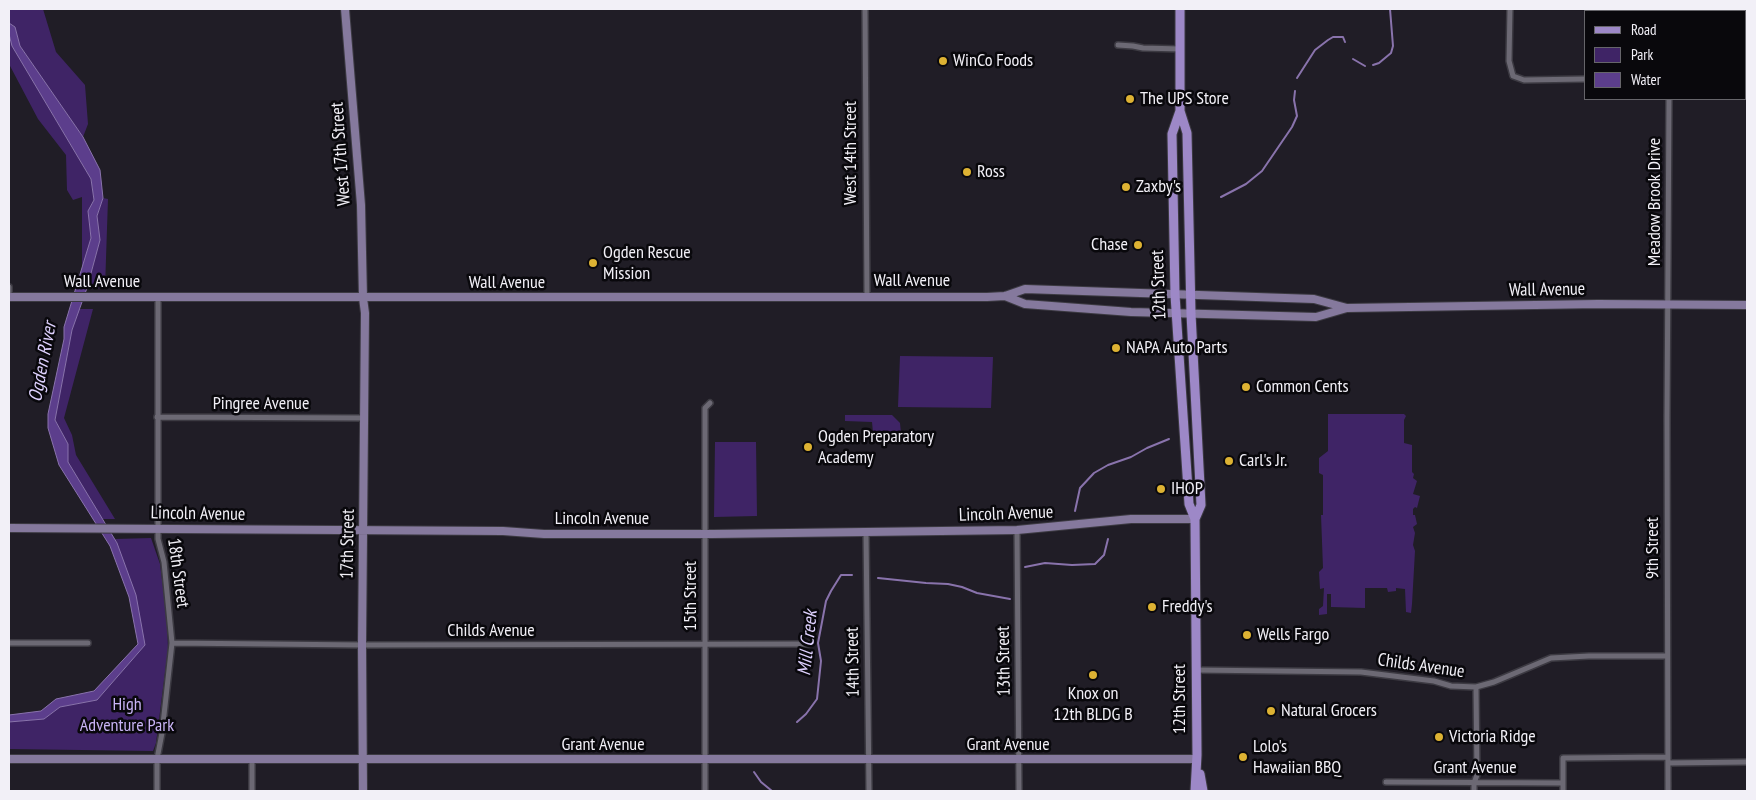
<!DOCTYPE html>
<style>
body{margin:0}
#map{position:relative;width:1756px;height:800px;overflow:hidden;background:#201d26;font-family:"PT Sans Narrow",sans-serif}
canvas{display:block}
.frame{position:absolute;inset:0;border:10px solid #f2f0f7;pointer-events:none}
.legend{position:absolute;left:1584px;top:10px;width:162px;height:90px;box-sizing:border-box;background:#09080c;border:1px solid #66656a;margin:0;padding:6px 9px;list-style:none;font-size:15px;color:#f2f0f7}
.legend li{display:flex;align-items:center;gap:10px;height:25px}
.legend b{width:25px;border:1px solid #66656a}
</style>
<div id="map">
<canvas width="1756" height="800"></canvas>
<div class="frame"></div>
<ul class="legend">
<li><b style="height:6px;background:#9d88c7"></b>Road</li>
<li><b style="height:14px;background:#3f2466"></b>Park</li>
<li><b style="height:14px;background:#5c3e8c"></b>Water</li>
</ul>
</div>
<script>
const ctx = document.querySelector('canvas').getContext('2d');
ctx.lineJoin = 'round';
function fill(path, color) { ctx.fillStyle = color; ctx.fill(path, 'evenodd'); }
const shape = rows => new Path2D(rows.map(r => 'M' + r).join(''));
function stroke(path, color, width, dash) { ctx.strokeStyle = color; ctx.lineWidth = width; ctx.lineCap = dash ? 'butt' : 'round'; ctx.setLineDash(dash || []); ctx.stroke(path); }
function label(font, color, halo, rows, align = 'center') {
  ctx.font = font + ' "PT Sans Narrow",sans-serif'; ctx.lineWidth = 5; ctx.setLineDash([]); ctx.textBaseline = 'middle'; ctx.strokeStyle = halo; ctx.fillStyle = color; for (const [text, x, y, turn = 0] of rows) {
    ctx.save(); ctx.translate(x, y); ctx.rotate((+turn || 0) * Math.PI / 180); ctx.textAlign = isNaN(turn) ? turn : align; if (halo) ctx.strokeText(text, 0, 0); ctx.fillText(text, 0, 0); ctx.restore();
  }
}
fill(shape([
 [9,9,43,9,56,52,85,85,88,124,83,137,20,46,15,27,9,23],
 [9,34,12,46,91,179,94,200,88,211,91,238,82,269,82,197,73,200,67,190,66,155,38,119,9,64],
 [103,198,108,199,105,288,87,289,100,240,97,216],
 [79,309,93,309,64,418,72,435,76,455,115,519,102,519,68,462,68,444,55,420,72,330],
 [900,356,993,357,991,408,898,407],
 [1328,414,1404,414,1406,416,1404,420,1404,443,1412,445,1412,472,1414,474,1413,478,1417,481,1413,494,1420,496,1417,508,1415,507,1413,509,1413,515,1415,515,1417,524,1413,527,1415,533,1413,545,1415,551,1412,604,1411,613,1406,612,1405,589,1396,588,1396,591,1388,592,1387,588,1365,588,1365,608,1331,607,1331,594,1327,594,1327,614,1319,615,1319,609,1323,606,1324,588,1320,589,1319,572,1323,568,1321,515,1323,515,1323,475,1319,473,1319,458,1328,451],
 [845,415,892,415,900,423,902,443,874,443,872,422,845,421],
 [715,442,756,442,757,516,714,517],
 [151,538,160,564,167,618,168,649,156,743,153,751,9,749,9,722,44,719,60,707,97,700,145,645,117,543,115,539]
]), '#3f2466');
const water = shape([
 [9,23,15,27,20,46,83,137,100,170,103,198,97,216,100,240,87,288,72,330,55,420,68,444,68,462,117,543,136,595,145,645,97,700,60,707,44,719,9,722,9,715,41,711,56,699,94,691,138,644,129,597,110,546,59,465,48,428,48,414,64,339,64,327,91,238,88,211,94,200,91,179,12,46,9,34,9,23]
]);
fill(water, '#5c3e8c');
stroke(water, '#8973ac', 1);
stroke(shape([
 [1353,59,1365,66],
 [1373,65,1379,63,1391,53,1393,46,1390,9],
 [1297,78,1315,50,1328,40,1333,37,1343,37,1345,42],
 [1221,197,1246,184,1262,171,1292,127,1297,116,1294,100,1295,91],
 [1075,511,1080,488,1094,473,1108,465,1131,457,1147,448,1169,439],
 [1025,567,1045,563,1072,565,1095,564,1104,555,1108,539],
 [878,578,926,583,948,584,962,587,977,593,1010,599],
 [797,722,806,714,817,699,821,661,818,643,826,601,831,591,841,575,852,575],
 [754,772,761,782,772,791]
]), '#8973ac', 2);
const street = shape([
 [865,9,867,296],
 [1510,9,1509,61,1513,76,1524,80,1585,79],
 [1594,11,1594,9],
 [1669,11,1669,9],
 [1118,45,1133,46,1143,48,1180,49],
 [9,287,9,297],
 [157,417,364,418],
 [1017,530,1019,791],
 [866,532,869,791],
 [9,643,88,643],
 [172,643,362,645,809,644],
 [1196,670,1361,672,1434,681,1451,686,1476,687,1494,682,1551,658,1589,656,1667,656],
 [1668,763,1747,762],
 [1386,782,1563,783],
 [157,791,157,759,162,733,172,643,164,562,158,539,158,297],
 [252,791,252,760],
 [705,791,705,408,710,403],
 [1474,791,1474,783,1477,775,1476,687],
 [1563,791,1563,758,1668,757],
 [1668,791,1667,418,1669,99]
]);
const secondary = shape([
 [345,9,361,205,363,298,365,313,362,645,363,791],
 [1005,296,1025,304,1131,312,1316,317,1347,308,1598,304,1747,305],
 [9,297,987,297,1005,296,1025,289,1314,299,1347,308],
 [9,528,503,531,544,534,713,534,1017,530,1131,519,1195,519],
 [9,759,1197,759]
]);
const primary = shape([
 [1180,9,1180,111,1187,133,1191,314,1201,505,1195,519],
 [1180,111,1172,134,1175,295,1189,504,1195,519,1197,755,1195,791],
 [1200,774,1203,791]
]);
stroke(street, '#3c3a42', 8);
stroke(secondary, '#3c3a42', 10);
stroke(primary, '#3c3a42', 11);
stroke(street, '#6c6974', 5);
stroke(secondary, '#85799d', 8);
stroke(primary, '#9d88c7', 9);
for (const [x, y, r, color] of [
 [943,61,5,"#ddb233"],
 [1130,99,5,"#ddb233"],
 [967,172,5,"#ddb233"],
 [1126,187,5,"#ddb233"],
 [1138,245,5,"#ddb233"],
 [593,263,5,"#ddb233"],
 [1116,348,5,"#ddb233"],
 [1246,387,5,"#ddb233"],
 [808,447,5,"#ddb233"],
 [1229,461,5,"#ddb233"],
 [1161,489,5,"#ddb233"],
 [1152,607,5,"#ddb233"],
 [1247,635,5,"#ddb233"],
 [1093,675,5,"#ddb233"],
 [1271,711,5,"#ddb233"],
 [1439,737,5,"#ddb233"],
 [1243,757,5,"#ddb233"]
]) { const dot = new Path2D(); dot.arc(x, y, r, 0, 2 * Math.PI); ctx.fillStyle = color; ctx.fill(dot); stroke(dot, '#09080c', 2); }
label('18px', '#f2f0f7', '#09080c', [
 ["WinCo Foods",953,61],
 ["The UPS Store",1140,99],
 ["Ross",977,172],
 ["Zaxby's",1136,187],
 ["Chase",1128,245,"right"],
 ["Ogden Rescue",603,253],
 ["Mission",603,274],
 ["NAPA Auto Parts",1126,348],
 ["Common Cents",1256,387],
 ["Ogden Preparatory",818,437],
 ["Academy",818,458],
 ["Carl's Jr.",1239,461],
 ["IHOP",1171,489],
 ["Freddy's",1162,607],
 ["Wells Fargo",1257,635],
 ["Knox on",1093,694,"center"],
 ["12th BLDG B",1093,715,"center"],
 ["Natural Grocers",1281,711],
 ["Victoria Ridge",1449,737],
 ["Lolo's",1253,747],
 ["Hawaiian BBQ",1253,768]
], 'left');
label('18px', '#f2f0f7', '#09080c', [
 ["West 14th Street",851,153,-90],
 ["West 17th Street",341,154,-94],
 ["Meadow Brook Drive",1655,202,-90],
 ["Wall Avenue",912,281],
 ["Wall Avenue",102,282],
 ["Wall Avenue",507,283],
 ["12th Street",1159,285,-92],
 ["Wall Avenue",1547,290,-1],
 ["Pingree Avenue",261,404],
 ["Lincoln Avenue",198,514,1],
 ["Lincoln Avenue",1006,514,-2],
 ["Lincoln Avenue",602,519],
 ["17th Street",348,544,-89],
 ["9th Street",1653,548,-90],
 ["18th Street",178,573,82],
 ["15th Street",691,596,-90],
 ["Childs Avenue",491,631],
 ["13th Street",1004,661,-91],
 ["14th Street",853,662,-91],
 ["Childs Avenue",1421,666,8],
 ["12th Street",1180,699,-90],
 ["Grant Avenue",603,745],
 ["Grant Avenue",1008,745],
 ["Grant Avenue",1475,768]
]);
label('18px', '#c8b3f5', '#09080c', [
 ["High",127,705],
 ["Adventure Park",127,726]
]);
label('italic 19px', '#ded1fe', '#09080c', [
 ["Ogden River",43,362,-79],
 ["Mill Creek",808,643,-84]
]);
</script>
